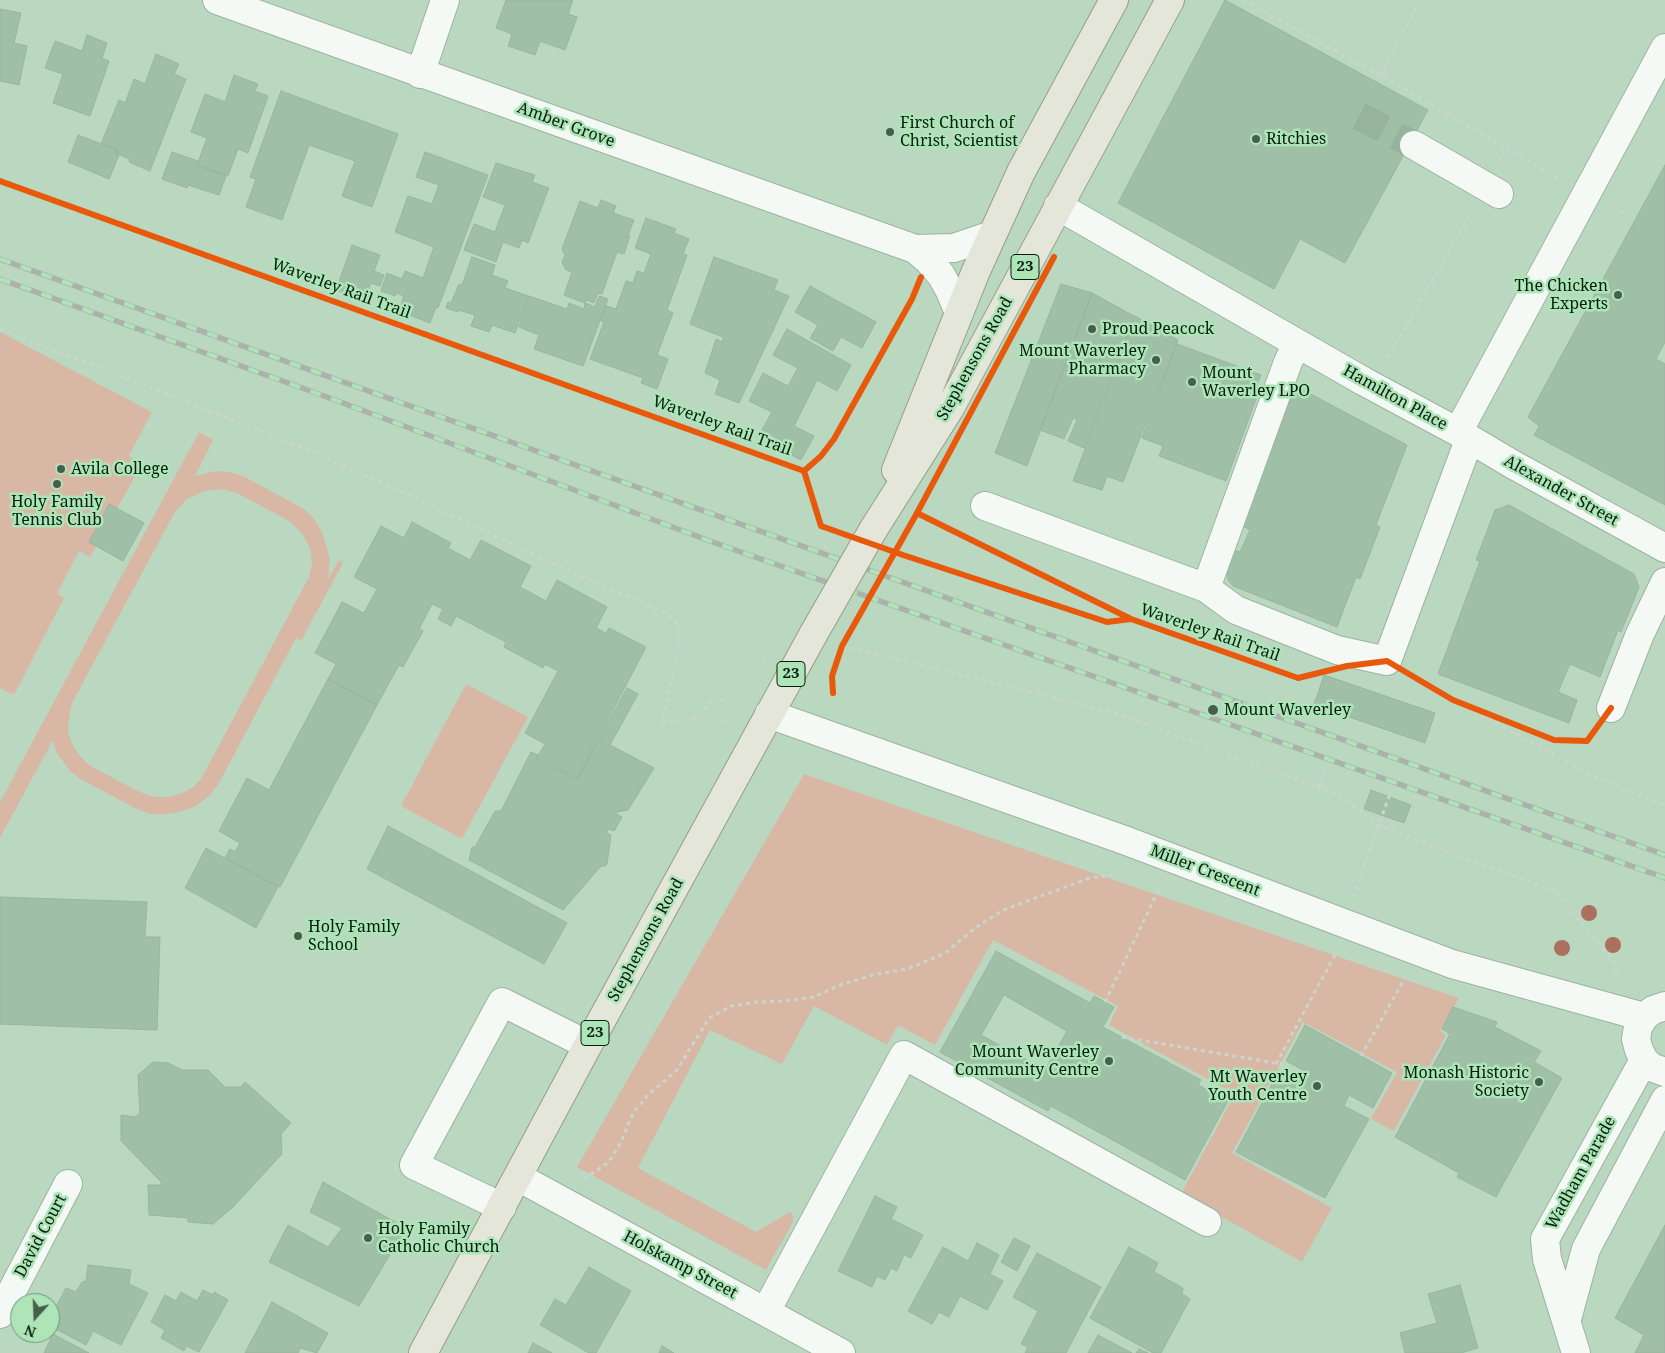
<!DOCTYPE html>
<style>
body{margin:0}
#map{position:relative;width:1665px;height:1353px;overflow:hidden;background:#bad8c0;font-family:"Noto Serif",serif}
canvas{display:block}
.north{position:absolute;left:10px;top:1293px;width:50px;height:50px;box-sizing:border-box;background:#ade5b8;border:1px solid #6b9574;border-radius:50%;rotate:200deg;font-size:14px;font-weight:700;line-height:20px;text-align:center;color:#081e0e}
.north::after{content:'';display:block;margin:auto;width:18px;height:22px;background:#465f4c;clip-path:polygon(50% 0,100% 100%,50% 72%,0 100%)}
</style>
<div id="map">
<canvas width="1665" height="1353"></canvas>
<div class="north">N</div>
</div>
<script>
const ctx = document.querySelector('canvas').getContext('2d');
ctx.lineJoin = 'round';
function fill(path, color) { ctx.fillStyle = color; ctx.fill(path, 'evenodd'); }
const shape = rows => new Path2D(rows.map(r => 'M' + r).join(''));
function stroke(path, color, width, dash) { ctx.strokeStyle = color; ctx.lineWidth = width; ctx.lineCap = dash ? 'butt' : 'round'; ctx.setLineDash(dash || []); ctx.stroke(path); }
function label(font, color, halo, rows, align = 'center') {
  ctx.font = font + ' "Noto Serif",serif'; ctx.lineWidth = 5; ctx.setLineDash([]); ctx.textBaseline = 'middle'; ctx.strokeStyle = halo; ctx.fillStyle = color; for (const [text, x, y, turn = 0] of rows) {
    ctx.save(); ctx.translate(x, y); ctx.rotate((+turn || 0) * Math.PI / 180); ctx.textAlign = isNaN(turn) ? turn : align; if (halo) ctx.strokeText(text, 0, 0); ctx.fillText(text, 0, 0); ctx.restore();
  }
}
fill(shape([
 [0,332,152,412,129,456,142,464,90,557,79,551,57,594,64,598,14,695,0,688],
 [199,432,213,440,195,476,216,471,230,472,245,477,304,509,314,519,322,532,330,559,328,579,339,560,343,563,301,641,296,638,218,785,209,796,196,806,183,811,167,814,150,814,135,808,82,780,71,772,56,752,53,740,0,838,0,802],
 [223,489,239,494,291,522,303,535,310,548,312,563,309,577,201,779,192,788,180,794,168,797,155,797,140,792,90,766,80,756,73,746,68,732,69,718,72,703,175,512,187,499,204,491],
 [466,684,528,717,462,839,401,806],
 [804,774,1459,998,1440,1031,1446,1035,1394,1131,1371,1119,1397,1072,1303,1022,1232,1153,1332,1208,1302,1262,1181,1194,1235,1094,1109,1025,1118,1006,993,940,935,1045,898,1025,887,1045,814,1006,782,1064,710,1030,638,1168,756,1232,790,1212,793,1215,793,1222,766,1270,577,1167]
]), '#d8b8a4');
const building = shape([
 [506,0,573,0,568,14,577,17,565,50,540,41,535,55,508,46,512,34,496,28,506,0],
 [1225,0,1428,110,1345,263,1300,239,1274,289,1118,203,1225,0],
 [0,9,21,13,14,43,27,46,19,85,0,81,0,9],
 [87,35,107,43,102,58,109,61,90,116,53,103,63,74,45,68,55,41,82,51,87,35],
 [156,54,179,64,174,74,186,79,150,171,129,162,130,159,115,153,117,150,101,144,119,100,125,103,134,79,145,84,156,54],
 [234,75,258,84,255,91,268,96,248,153,238,149,228,176,197,165,207,138,191,132,205,94,225,102,234,75],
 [281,91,398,134,372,207,342,196,355,161,309,145,282,220,246,207,256,179,250,177,281,91],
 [78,135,117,150,115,153,119,155,109,179,68,162,78,135],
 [172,152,198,161,196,165,226,176,219,195,188,185,187,188,162,179,172,152],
 [425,152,488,175,438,308,436,307,430,323,399,311,404,296,397,293,395,296,381,291,387,273,402,279,405,271,423,278,434,247,395,232,408,196,432,204,439,185,416,177,425,152],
 [496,163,535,175,532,182,549,188,528,243,522,240,519,248,503,242,496,262,464,250,474,224,495,232,505,205,483,197,496,163],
 [1665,165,1665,342,1656,359,1665,364,1665,505,1534,435,1539,426,1528,417,1665,165],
 [601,200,616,206,613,213,634,220,628,235,630,236,624,254,617,252,602,294,598,293,594,303,586,300,585,303,564,295,572,272,566,270,562,262,565,255,562,249,580,201,598,208,601,200],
 [646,218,676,229,674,233,689,239,683,254,687,255,667,310,673,313,657,355,668,359,657,389,641,383,643,378,590,359,604,322,601,321,606,306,616,309,626,281,633,283,637,271,644,273,651,254,635,248,646,218],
 [352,245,380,255,374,271,384,275,380,286,371,283,364,300,336,290,352,245],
 [472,257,495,265,492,275,508,281,505,288,528,296,515,333,492,325,489,332,471,326,475,315,459,310,458,312,446,308,448,302,451,303,459,284,462,285,472,257],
 [714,257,778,280,774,290,789,296,739,403,715,394,720,380,705,373,716,339,723,342,723,337,690,324,714,257],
 [1061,284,1092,293,1027,466,995,453,1061,284],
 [810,286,876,322,862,348,841,337,833,351,810,338,818,325,795,312,810,286],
 [1092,293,1134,316,1084,448,1068,441,1077,420,1073,418,1064,439,1040,430,1092,293],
 [529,296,567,309,569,303,584,309,585,303,595,307,599,296,608,299,583,366,534,349,539,335,519,327,529,296],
 [1135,316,1178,340,1123,482,1107,476,1102,490,1073,481,1135,316],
 [787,329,851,365,837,391,817,380,794,426,814,436,801,460,780,449,783,442,762,430,772,412,749,401,763,373,788,386,798,368,773,355,787,329],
 [1177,344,1261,375,1255,390,1259,391,1226,481,1159,456,1163,446,1142,438,1177,344],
 [1301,389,1407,445,1376,525,1380,527,1360,579,1356,577,1337,627,1233,586,1228,580,1227,564,1233,550,1240,552,1250,530,1241,525,1264,467,1263,466,1292,392,1301,389],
 [109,504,144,523,123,561,89,542,109,504],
 [1509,505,1634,574,1639,587,1621,632,1618,630,1600,677,1570,664,1558,692,1577,700,1569,723,1438,674,1480,561,1476,560,1495,510,1509,505],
 [412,522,451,543,448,548,470,560,481,540,531,566,520,587,546,601,557,580,607,607,596,628,606,633,609,628,646,647,577,779,537,758,545,744,525,733,558,671,545,664,543,668,504,647,506,642,456,616,451,626,438,619,443,609,432,604,419,629,423,631,403,667,399,665,377,705,328,679,336,664,315,653,342,602,364,613,377,589,354,577,381,526,404,538,412,522],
 [1324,675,1435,713,1425,743,1314,705,1324,675],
 [328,679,377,705,280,887,225,858,230,849,235,852,240,843,219,831,247,778,269,790,328,679],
 [627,688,638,694,610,745,654,768,628,810,617,812,616,814,622,817,614,831,608,829,606,833,611,835,607,864,605,866,601,866,563,910,469,860,472,847,475,847,495,811,501,811,531,752,538,755,536,759,577,780,627,688],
 [1371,790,1411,805,1404,823,1364,809,1371,790],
 [388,826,567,923,544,964,367,869,388,826],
 [206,848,278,887,256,928,185,888,206,848],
 [0,897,147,902,145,937,160,937,157,1030,0,1024,0,897],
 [996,951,1090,1003,1094,996,1114,1007,1103,1027,1201,1080,1198,1085,1228,1101,1185,1180,1051,1106,1048,1111,940,1052,996,951],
 [1004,995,1067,1031,1045,1070,981,1035,1004,995],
 [1453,1007,1497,1022,1495,1027,1541,1051,1534,1062,1562,1078,1496,1197,1457,1177,1459,1173,1395,1137,1450,1034,1442,1029,1453,1007],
 [1305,1025,1392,1073,1373,1108,1349,1095,1344,1106,1369,1119,1325,1198,1236,1152,1279,1071,1304,1085,1311,1074,1286,1061,1305,1025],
 [153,1062,168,1063,182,1070,208,1070,225,1087,240,1087,245,1082,291,1123,281,1134,282,1154,233,1207,213,1224,188,1222,188,1218,149,1215,148,1185,162,1185,161,1182,121,1141,121,1115,135,1117,140,1113,138,1075,153,1062],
 [323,1182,406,1228,359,1306,269,1262,288,1225,328,1247,342,1228,310,1212,323,1182],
 [875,1196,897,1207,891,1219,923,1235,911,1258,904,1255,897,1271,891,1268,885,1280,877,1276,872,1287,838,1271,875,1196],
 [1665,1225,1665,1353,1635,1353,1644,1335,1615,1318,1665,1225],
 [1014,1238,1030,1246,1017,1271,1001,1262,1014,1238],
 [977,1243,999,1255,990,1274,1003,1281,987,1310,960,1296,949,1317,939,1312,932,1324,908,1311,943,1247,968,1261,977,1243],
 [1129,1247,1158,1263,1154,1272,1183,1288,1182,1294,1190,1299,1161,1353,1153,1353,1090,1318,1129,1247],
 [1037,1253,1101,1287,1066,1353,1025,1353,1028,1347,1021,1344,1038,1311,1013,1297,1037,1253],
 [88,1265,131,1270,129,1284,148,1293,121,1345,93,1331,86,1345,50,1326,50,1319,66,1288,76,1292,82,1282,86,1281,88,1265],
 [589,1267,631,1291,596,1353,589,1353,540,1325,555,1299,566,1305,589,1267],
 [1460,1285,1478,1348,1461,1353,1405,1353,1400,1333,1437,1323,1428,1294,1460,1285],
 [203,1290,213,1295,214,1292,228,1300,199,1352,186,1346,184,1351,161,1338,165,1330,151,1322,165,1295,176,1301,181,1292,197,1301,203,1290],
 [272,1302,328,1333,317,1353,300,1348,298,1353,245,1353,272,1302],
 [53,1334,89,1353,44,1353,53,1334],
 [1098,1335,1132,1353,1088,1353,1098,1335],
 [533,1343,552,1353,528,1353,533,1343],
 [662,1346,674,1353,659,1353,662,1346],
 [1139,1349,1148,1353,1136,1353,1139,1349]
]);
fill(building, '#a0bfa7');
stroke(building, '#9bb3a0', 1);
stroke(shape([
 [1359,116,1414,145]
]), '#96b39c', 28, [28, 14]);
const minor = shape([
 [217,0,915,249,928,260,941,275,950,291,959,313],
 [420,74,445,0],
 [1414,145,1499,194],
 [1058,206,1363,381,1458,432,1512,464,1665,548],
 [915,249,954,248,992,235],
 [1458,432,1665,48],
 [985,506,1206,588,1236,610,1337,650,1387,661,1469,440],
 [1206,588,1288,362,1297,344],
 [1611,708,1640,634,1665,582],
 [769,714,1124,840,1452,964,1644,1017],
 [1665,1006,1653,1010,1644,1017,1638,1027,1636,1039,1639,1050,1644,1060,1651,1067,1665,1072],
 [518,1177,841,1353],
 [502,1207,414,1165,502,1002,588,1045],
 [766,1311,904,1055,1207,1222],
 [0,1314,68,1184],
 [1567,1319,1586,1249,1665,1100],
 [1576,1353,1547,1259,1545,1239,1644,1060]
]);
const major = shape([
 [896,470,976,271,1021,172,1114,0],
 [873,530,950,408,1170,0],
 [423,1353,588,1045,814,633]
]);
stroke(minor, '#9cb3a1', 30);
stroke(major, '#959f83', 30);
stroke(shape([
 [1243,0,1380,75,1506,148],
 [1380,75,1420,0],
 [1499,162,1506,148,1561,180],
 [1613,207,1630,216],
 [0,329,297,445,396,489,582,577,666,613,679,625,677,658,662,722,698,719,714,696,730,704],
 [1388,358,1472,211],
 [842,646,1065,700,1114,713,1337,794,1379,826,1555,891,1618,967,1616,976],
 [755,655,765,660],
 [1453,700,1599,779,1665,805],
 [721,721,728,725],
 [1319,788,1326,768],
 [1353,897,1391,791],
 [1105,1002,1161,885],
 [1122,1037,1281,1064,1307,1080],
 [1361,1056,1405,978],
 [1276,1064,1337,951],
 [584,1179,609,1162,621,1142,633,1113,647,1096,677,1070,709,1018,731,1006,757,1002,784,1001,814,997,840,985,877,974,907,969,944,954,975,928,1003,910,1090,878,1119,874]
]), '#cbd5cd', 3, [4, 4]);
stroke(minor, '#f5f9f6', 28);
stroke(major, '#e5e6da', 28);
const rail = shape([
 [0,259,1665,855],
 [0,279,327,397,707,540,1665,878]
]);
stroke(rail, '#abb2ac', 5.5);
stroke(rail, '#ade5b8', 4, [11]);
const majorBridge = shape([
 [814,633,873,530]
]);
stroke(majorBridge, '#959f83', 30, []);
stroke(majorBridge, '#e5e6da', 28);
stroke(shape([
 [0,181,804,471,821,526,903,555,1107,622,1131,619,1298,678,1347,666,1387,661,1453,700,1554,740,1587,741,1611,708],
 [804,471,821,456,834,439,912,299,921,277],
 [917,513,1131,619],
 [833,693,832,676,842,646,917,513,1054,257]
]), '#e8590c', 6);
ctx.fillStyle = '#ab705e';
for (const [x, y] of [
 [1589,913],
 [1613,945],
 [1562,948]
]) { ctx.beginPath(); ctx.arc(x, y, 8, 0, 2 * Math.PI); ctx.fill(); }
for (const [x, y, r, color] of [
 [890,132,5,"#465f4c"],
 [1256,139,5,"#465f4c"],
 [1618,295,5,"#465f4c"],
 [1092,329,5,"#465f4c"],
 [1156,360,5,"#465f4c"],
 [1192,382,5,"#465f4c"],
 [61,469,5,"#465f4c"],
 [57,484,5,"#465f4c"],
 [1213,710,6,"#465f4c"],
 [298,936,5,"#465f4c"],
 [1109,1061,5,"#465f4c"],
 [1539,1082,5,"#465f4c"],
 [1317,1086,5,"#465f4c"],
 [368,1238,5,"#465f4c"]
]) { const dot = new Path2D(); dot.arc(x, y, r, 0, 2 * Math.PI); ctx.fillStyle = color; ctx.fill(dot); stroke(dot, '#ade5b8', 2); }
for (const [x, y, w] of [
 [1025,267,28],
 [791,674,28],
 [595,1033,28]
]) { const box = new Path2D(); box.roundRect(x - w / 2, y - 12.5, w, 25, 4); ctx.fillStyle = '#ade5b8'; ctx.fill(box); stroke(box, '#081e0e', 1); }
label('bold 15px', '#081e0e', null, [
 ["23",1025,267],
 ["23",791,674],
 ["23",595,1033]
]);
label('16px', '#081e0e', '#ade5b8', [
 ["First Church of",900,123],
 ["Christ, Scientist",900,141],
 ["Ritchies",1266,139],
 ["The Chicken",1608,286,"right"],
 ["Experts",1608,304,"right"],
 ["Proud Peacock",1102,329],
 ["Mount Waverley",1146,351,"right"],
 ["Pharmacy",1146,369,"right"],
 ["Mount",1202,373],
 ["Waverley LPO",1202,391],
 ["Avila College",71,469],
 ["Holy Family",57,502,"center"],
 ["Tennis Club",57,520,"center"],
 ["Mount Waverley",1224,710],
 ["Holy Family",308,927],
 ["School",308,945],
 ["Mount Waverley",1099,1052,"right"],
 ["Community Centre",1099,1070,"right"],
 ["Monash Historic",1529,1073,"right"],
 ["Society",1529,1091,"right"],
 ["Mt Waverley",1307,1077,"right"],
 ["Youth Centre",1307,1095,"right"],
 ["Holy Family",378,1229],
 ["Catholic Church",378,1247]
], 'left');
label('16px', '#081e0e', '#ade5b8', [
 ["Amber Grove",566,125,20],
 ["Waverley Rail Trail",341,289,20],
 ["Stephensons Road",975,359,-61],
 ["Hamilton Place",1395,398,29],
 ["Waverley Rail Trail",722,426,20],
 ["Alexander Street",1561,491,29],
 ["Waverley Rail Trail",1210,633,19],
 ["Miller Crescent",1205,871,21],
 ["Stephensons Road",646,940,-61],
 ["Wadham Parade",1581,1173,-61],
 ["David Court",41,1236,-62],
 ["Holskamp Street",680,1265,28]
]);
</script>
